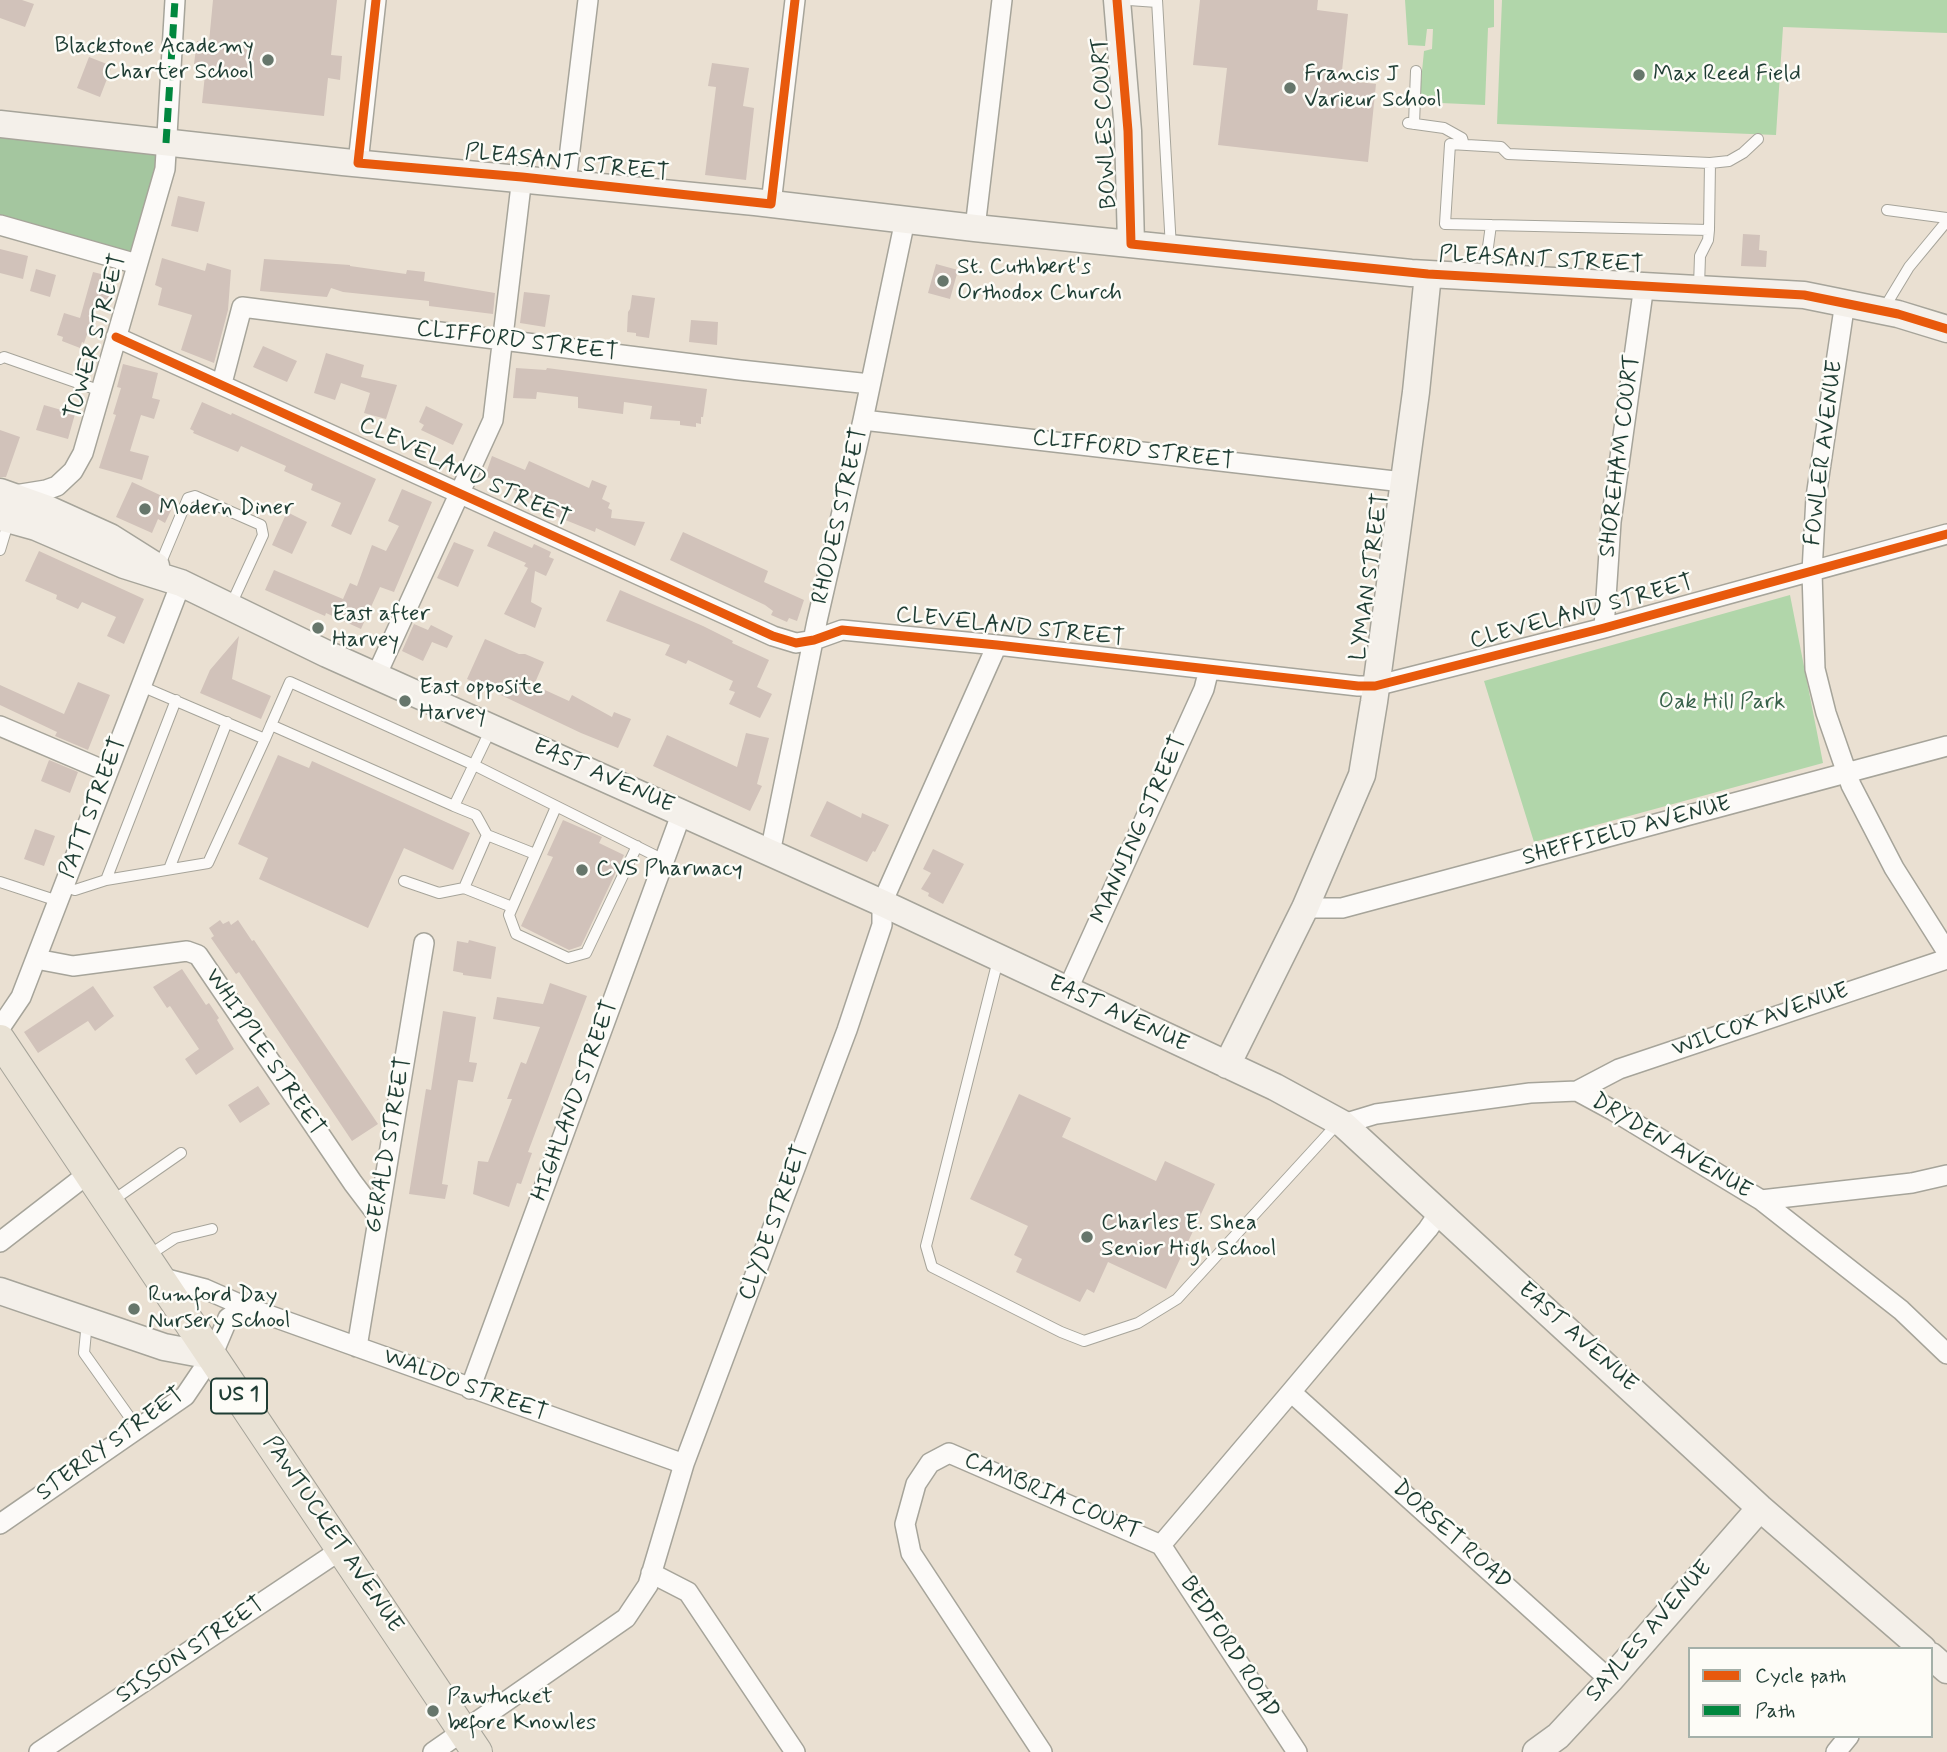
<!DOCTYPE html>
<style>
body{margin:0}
#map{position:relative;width:1947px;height:1752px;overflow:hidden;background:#eae0d2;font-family:Mynerve,sans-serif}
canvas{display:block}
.legend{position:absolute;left:1688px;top:1647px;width:245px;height:91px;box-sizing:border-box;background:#fdfcf7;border:2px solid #a4b0a9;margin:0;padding:9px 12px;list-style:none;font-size:21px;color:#1f3d34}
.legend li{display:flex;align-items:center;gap:14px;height:35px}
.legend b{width:35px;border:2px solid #a4b0a9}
</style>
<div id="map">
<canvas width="1947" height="1752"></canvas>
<ul class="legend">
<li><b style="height:9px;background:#e8590c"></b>Cycle path</li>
<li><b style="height:9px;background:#00873e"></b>Path</li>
</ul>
</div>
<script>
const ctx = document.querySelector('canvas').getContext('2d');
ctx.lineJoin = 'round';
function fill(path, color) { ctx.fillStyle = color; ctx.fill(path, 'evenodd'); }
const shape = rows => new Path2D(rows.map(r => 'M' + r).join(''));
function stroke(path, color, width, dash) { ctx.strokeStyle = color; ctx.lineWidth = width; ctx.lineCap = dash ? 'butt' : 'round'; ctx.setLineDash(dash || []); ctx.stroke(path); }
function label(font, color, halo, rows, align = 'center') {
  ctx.font = font + ' Mynerve,sans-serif'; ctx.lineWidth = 5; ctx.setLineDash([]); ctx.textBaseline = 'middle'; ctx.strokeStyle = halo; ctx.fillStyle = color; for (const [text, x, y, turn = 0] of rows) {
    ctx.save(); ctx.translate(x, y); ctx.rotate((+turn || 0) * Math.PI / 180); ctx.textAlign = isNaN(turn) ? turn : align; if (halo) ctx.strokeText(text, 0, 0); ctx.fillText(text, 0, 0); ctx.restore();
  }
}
fill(shape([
 [1405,0,1494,0,1494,27,1488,28,1485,105,1419,102,1424,51,1432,49,1433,29,1427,29,1425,46,1408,45],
 [1502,0,1947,0,1947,33,1783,27,1776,135,1497,124],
 [1790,595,1823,763,1534,842,1484,681]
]), '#b1d6aa');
fill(shape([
 [0,119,173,141,139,262,0,223]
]), '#a4c69f');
fill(shape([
 [0,0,22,0,34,4,25,27,0,18],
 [213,0,337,0,331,55,342,56,340,80,328,78,324,116,202,103,206,65,194,64,197,41,209,42],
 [1200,0,1318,0,1317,10,1348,14,1341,80,1376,84,1368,162,1218,145,1227,68,1193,65],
 [89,57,112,66,100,97,77,88],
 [712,63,749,68,743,106,754,108,746,180,705,175,716,87,708,86],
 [178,196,205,202,198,232,171,226],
 [1743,234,1760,235,1759,250,1767,251,1766,267,1741,266],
 [0,249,28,256,23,279,0,273],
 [162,258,205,271,207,263,231,270,228,310,214,363,181,350,192,315,158,305,162,288,155,285],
 [264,259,350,265,350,266,406,274,407,270,425,272,424,281,495,293,493,314,429,306,429,301,343,292,331,288,327,297,260,291],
 [936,264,958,270,950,299,928,293],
 [36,269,56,275,50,297,30,291],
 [93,272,117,278,111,301,100,298,84,343,82,342,80,348,62,341,63,337,57,335,64,313,80,318],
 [524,292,550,295,545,327,520,323],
 [632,295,655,298,649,338,636,336,636,333,627,332,628,312,630,309],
 [691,320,718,322,717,345,689,342],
 [263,346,297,361,287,382,253,367],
 [326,353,364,365,361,377,397,385,386,419,364,413,370,393,341,383,335,400,314,393],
 [123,364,158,373,152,398,160,400,154,419,141,415,130,451,149,456,142,480,99,468,116,415,113,414,121,388,117,387],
 [516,368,546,370,547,368,707,389,703,417,701,417,701,424,696,423,696,427,680,425,680,421,650,419,652,406,624,402,623,414,578,408,578,397,537,392,536,399,513,398],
 [202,402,231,415,232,413,376,479,351,535,331,526,341,503,311,490,313,484,284,471,286,466,241,446,238,452,193,433,194,431,190,429],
 [44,405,75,414,68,439,36,430],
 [426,406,463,424,453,445,421,430,424,425,419,422],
 [0,430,20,437,6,477,0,477],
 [492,456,525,470,529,461,589,488,592,480,607,486,602,499,610,503,608,508,612,510,611,518,645,522,635,546,596,528,595,532,558,517,544,510,547,506,485,476],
 [132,482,175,502,165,523,158,519,152,533,116,517],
 [402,489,432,502,394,592,380,587,361,629,326,613,325,616,265,590,274,570,343,599,350,583,357,586,372,545,386,551,399,526,388,521],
 [287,512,307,522,292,554,272,545],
 [494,531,532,548,534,544,551,552,549,557,554,559,546,576,535,571,531,602,542,608,535,628,504,614,528,568,524,566,526,563,487,546],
 [683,532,768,571,764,582,804,600,797,621,789,618,787,622,771,615,773,611,765,605,670,560],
 [454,542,474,550,458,587,437,578],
 [39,551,144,599,124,644,107,636,116,617,82,602,78,609,56,599,57,595,25,581],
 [620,590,703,626,733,641,732,643,769,660,757,687,772,694,760,718,729,704,735,692,729,690,733,681,688,660,686,664,665,655,670,645,606,621],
 [414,624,428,630,431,625,453,636,447,648,432,642,423,661,402,651],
 [239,636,232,679,271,696,261,719,200,693,210,670],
 [485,639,519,654,525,654,544,662,534,685,569,701,572,695,612,717,614,712,631,719,618,748,581,733,467,679],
 [78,682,110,695,88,750,55,736,57,732,0,705,0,685,64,714],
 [746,733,769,738,757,784,762,786,750,811,653,766,667,735,737,767],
 [278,755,309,768,312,761,470,833,453,870,404,848,368,928,259,879,268,858,238,844],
 [49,760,78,772,70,793,41,781],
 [827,801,861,818,862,813,889,825,875,852,873,851,867,862,810,836],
 [563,820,602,837,599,843,624,855,581,946,569,950,521,926,553,857,547,855],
 [35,829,55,836,44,866,24,859],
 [933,849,964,864,943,904,928,896,929,893,921,889,931,873,923,869],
 [220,920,223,924,229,921,231,925,238,920,252,941,254,940,378,1124,352,1141,239,972,236,974,211,938,214,936,209,928],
 [469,940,496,947,491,979,463,975,463,973,453,971,457,941,468,943],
 [182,969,206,1005,209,1003,219,1018,217,1020,234,1049,196,1075,185,1059,199,1049,170,1006,167,1008,153,987],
 [550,983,587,996,528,1152,532,1153,521,1184,517,1183,509,1207,473,1194,478,1161,488,1162,512,1099,507,1099,521,1062,526,1064,540,1027,493,1019,497,997,543,1004],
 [93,986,114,1016,95,1031,88,1021,38,1053,24,1032],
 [443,1011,476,1017,469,1062,477,1063,473,1082,458,1080,442,1184,448,1185,445,1199,409,1194,426,1089,431,1090],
 [258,1086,270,1104,240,1123,228,1105],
 [1019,1094,1071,1118,1062,1137,1156,1181,1165,1161,1215,1184,1166,1289,1108,1262,1094,1293,1087,1289,1080,1302,1016,1272,1022,1259,1014,1255,1028,1226,970,1199]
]), '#d1c2ba');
const lane = shape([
 [1129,0,1157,2],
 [1157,0,1171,248],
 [1408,123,1444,128,1462,138,1464,145],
 [1414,124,1416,71],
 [1710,163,1729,161,1743,153,1758,139],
 [1887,210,1947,218],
 [1484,276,1491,225,1445,224,1450,144,1501,147,1508,154,1710,163,1709,230,1491,225],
 [1699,286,1700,256,1708,240,1709,230],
 [1883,310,1909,267,1947,221],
 [0,359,4,357,101,391],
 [0,550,6,530,4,520],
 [159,567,188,498,195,496,261,525,263,535,230,607],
 [141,686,265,739,271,725,454,806,490,731],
 [271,725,290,682,474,765,664,860],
 [454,806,476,815,487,835,464,888],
 [556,807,509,915,516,934,568,958,586,953,637,846],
 [487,835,535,854],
 [169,869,227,722],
 [106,880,176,700],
 [404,881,439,893,464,888,512,907],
 [0,882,58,901],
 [64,886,75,890,106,880,208,863,265,739],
 [998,960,926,1246,932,1267,1061,1332,1084,1341,1138,1323,1177,1299,1339,1122],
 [112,1201,181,1153],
 [149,1255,175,1238,212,1229],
 [87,1321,84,1353,138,1429]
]);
const street = shape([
 [358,163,376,0],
 [566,183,588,0],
 [771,204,795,0],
 [0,225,137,264],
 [975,228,1002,0],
 [1845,302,1816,497,1812,572,1815,669,1826,713,1851,785,1894,868,1947,952],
 [116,337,773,636,796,643,814,640,842,630,997,645,1358,686,1375,686,1604,628,1947,534],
 [222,383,242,307,740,370,870,384],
 [863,420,1403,482],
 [15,495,46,490,57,486,73,471,83,453,165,169,175,0],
 [1604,628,1611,522,1644,285],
 [376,676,493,420,522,177],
 [0,726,108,772],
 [770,853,817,621,863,420,905,220],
 [1305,908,1342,908,1947,746],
 [36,959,73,966,187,951,198,955,353,1183,378,1216],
 [1067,991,1204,689,1209,669],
 [0,1028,21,997,181,583],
 [1577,1091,1619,1069,1947,959],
 [1343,1124,1376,1114,1530,1093,1577,1091,1614,1111,1761,1200,1901,1310,1947,1354],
 [1761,1200,1912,1183,1947,1175],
 [0,1242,89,1173],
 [159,1277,205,1289,246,1307],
 [357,1347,424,943],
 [470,1389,682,812],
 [1291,1392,1610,1680],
 [0,1524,185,1396,212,1356,228,1318,246,1307,684,1464],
 [1161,1545,1291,1392,1428,1229,1439,1213],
 [651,1573,688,1592,795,1752],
 [39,1752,342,1549],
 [433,1752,626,1618,648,1585,684,1464,847,1030,882,925,882,903,997,645],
 [1042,1752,911,1553,905,1524,916,1484,930,1463,949,1453,1161,1545,1297,1752],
 [1836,1752,1849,1736]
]);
const secondary = shape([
 [1117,0,1128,131,1131,244],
 [0,124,343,162,755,202,975,228,1411,273,1804,295,1898,314,1947,329],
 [0,492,48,509,110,537,156,566],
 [0,517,36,527,124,565,181,583,327,654,882,903,1275,1087,1343,1124,1760,1508,1923,1649],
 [1227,1065,1305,908,1362,775,1374,702,1416,392,1428,274],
 [0,1291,164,1347,212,1356],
 [1931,1656,1947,1670],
 [1536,1752,1558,1736,1610,1680,1760,1508]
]);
const primary = shape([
 [0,1040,477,1752]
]);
stroke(lane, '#a6a49a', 12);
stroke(street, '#a6a49a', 22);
stroke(secondary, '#a6a49a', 29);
stroke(primary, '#a6a49a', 32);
stroke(lane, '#fcfaf8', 10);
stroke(street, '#fcfaf8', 19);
stroke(secondary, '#f4f0ea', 26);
stroke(primary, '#e9e2d5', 30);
stroke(shape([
 [166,143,175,0]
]), '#00873e', 7, [14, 7]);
stroke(shape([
 [376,0,358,163,522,177,771,204,795,0],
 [1117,0,1128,131,1131,244,1428,274,1804,295,1898,314,1947,329],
 [116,337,773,636,796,643,814,640,842,630,997,645,1358,686,1375,686,1604,628,1947,534]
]), '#e8590c', 9);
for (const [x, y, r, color] of [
 [268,60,7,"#66766b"],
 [1639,75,7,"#66766b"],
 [1290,88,7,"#66766b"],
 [943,281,7,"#66766b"],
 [145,509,7,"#66766b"],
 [318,628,7,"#66766b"],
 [405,701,7,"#66766b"],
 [582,870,7,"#66766b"],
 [1087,1237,7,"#66766b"],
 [134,1309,7,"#66766b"],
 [433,1711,7,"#66766b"]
]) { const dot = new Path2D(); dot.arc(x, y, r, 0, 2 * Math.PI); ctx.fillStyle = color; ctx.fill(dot); stroke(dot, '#fdfcf7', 2.5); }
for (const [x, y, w] of [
 [239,1396,56]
]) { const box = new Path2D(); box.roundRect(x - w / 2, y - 17.5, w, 35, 5); ctx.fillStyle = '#fdfcf7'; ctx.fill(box); stroke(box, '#1f3d34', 2); }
label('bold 21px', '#1f3d34', null, [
 ["US 1",239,1396]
]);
label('23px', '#1f3d34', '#fdfcf7', [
 ["Blackstone Academy",254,47,"right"],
 ["Charter School",254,73,"right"],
 ["Francis J",1304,75],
 ["Varieur School",1304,101],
 ["Max Reed Field",1653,75],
 ["St. Cuthbert's",957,268],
 ["Orthodox Church",957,294],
 ["Modern Diner",159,509],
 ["East after",332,615],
 ["Harvey",332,641],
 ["East opposite",419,688],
 ["Harvey",419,714],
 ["CVS Pharmacy",596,870],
 ["Charles E. Shea",1101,1224],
 ["Senior High School",1101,1250],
 ["Rumford Day",148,1296],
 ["Nursery School",148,1322],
 ["Pawtucket",447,1698],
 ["before Knowles",447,1724]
], 'left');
label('23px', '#1f3d34', '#fdfcf7', [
 ["BOWLES COURT",1106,123,-93],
 ["PLEASANT STREET",567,164,6],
 ["PLEASANT STREET",1541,261,3],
 ["TOWER STREET",97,337,-74],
 ["CLIFFORD STREET",517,342,7],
 ["CLIFFORD STREET",1133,451,7],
 ["FOWLER AVENUE",1825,453,-83],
 ["SHOREHAM COURT",1621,456,-83],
 ["CLEVELAND STREET",464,473,25],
 ["RHODES STREET",841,516,-77],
 ["LYMAN STREET",1371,577,-82],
 ["CLEVELAND STREET",1582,613,-15],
 ["CLEVELAND STREET",1010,628,6],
 ["EAST AVENUE",603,777,24],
 ["PATT STREET",94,808,-69],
 ["MANNING STREET",1140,830,-66],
 ["SHEFFIELD AVENUE",1627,832,-15],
 ["EAST AVENUE",1118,1015,25],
 ["WILCOX AVENUE",1761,1021,-19],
 ["WHIPPLE STREET",264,1053,56],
 ["HIGHLAND STREET",576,1101,-70],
 ["GERALD STREET",390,1145,-80],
 ["DRYDEN AVENUE",1671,1147,31],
 ["CLYDE STREET",775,1223,-70],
 ["EAST AVENUE",1577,1338,42],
 ["WALDO STREET",465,1386,20],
 ["STERRY STREET",111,1445,-36],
 ["CAMBRIA COURT",1052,1497,23],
 ["PAWTUCKET AVENUE",332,1535,56],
 ["DORSET ROAD",1451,1536,42],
 ["SAYLES AVENUE",1650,1632,-49],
 ["BEDFORD ROAD",1229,1648,57],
 ["SISSON STREET",191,1651,-34]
]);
label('23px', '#38614a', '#fdfcf7', [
 ["Oak Hill Park",1722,703]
]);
</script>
